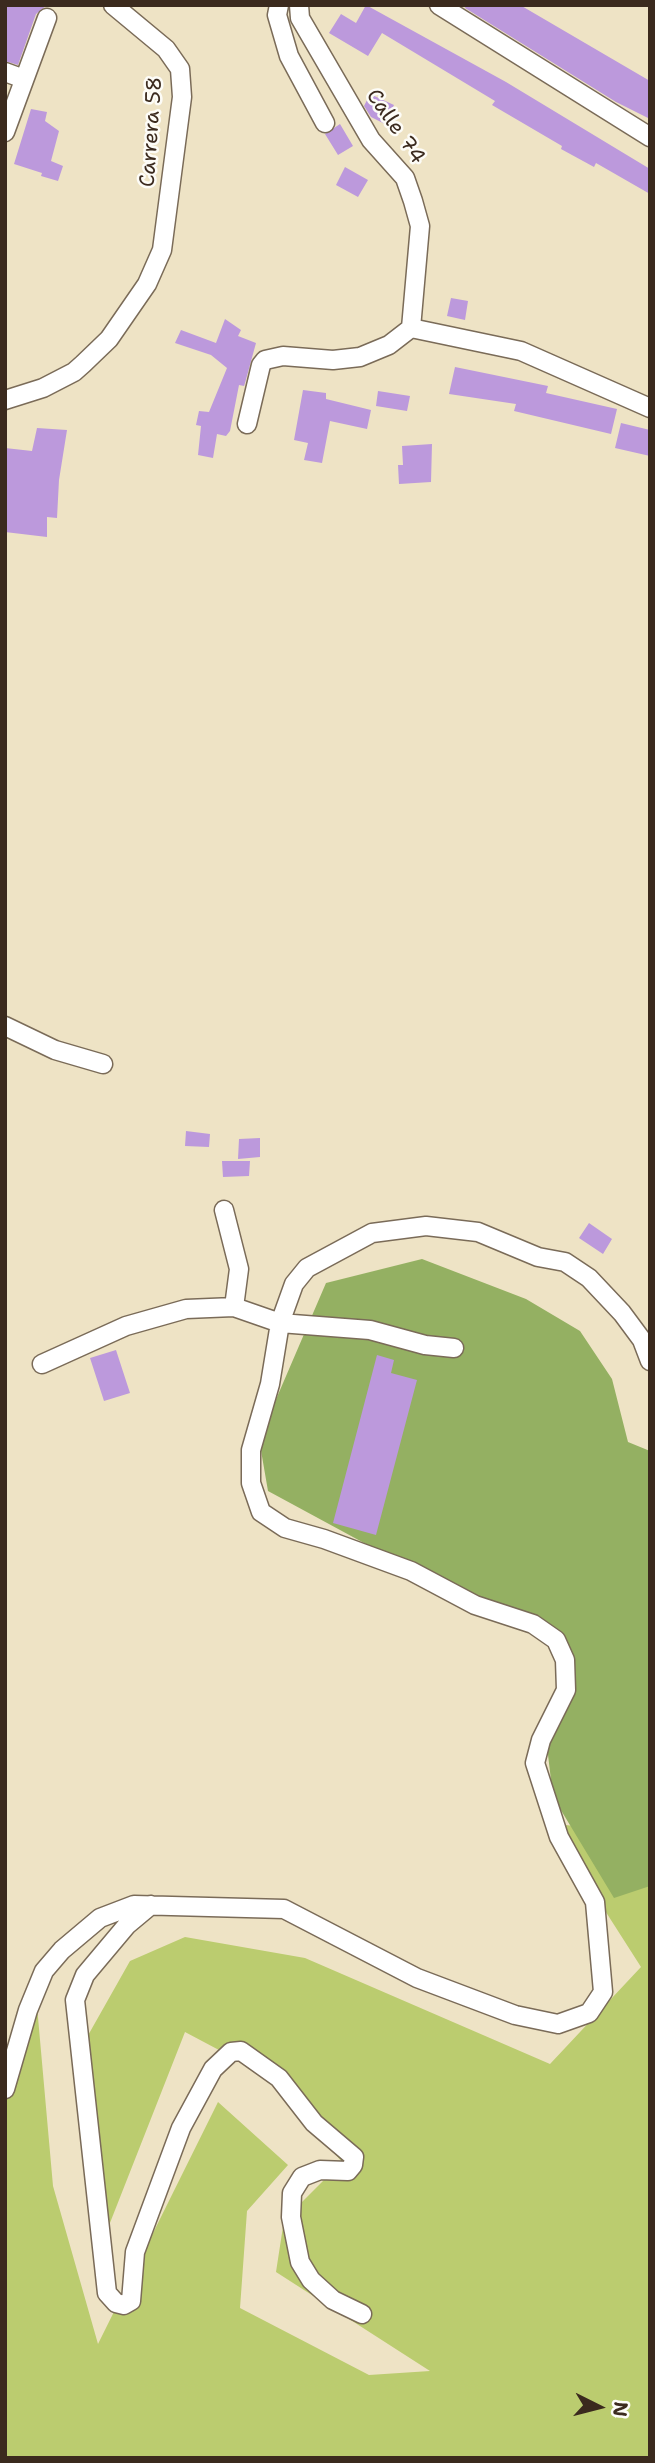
<!DOCTYPE html>
<style>
body{margin:0}
#map{position:relative;width:655px;height:2463px;overflow:hidden;background:#eee3c5;font-family:"Shantell Sans",sans-serif}
canvas{display:block}
.frame{position:absolute;inset:0;border:7px solid #3b2a1e;pointer-events:none}
.north{position:absolute;left:564px;top:2372px;width:70px;height:70px;-webkit-text-stroke:5px #fdfcf7;paint-order:stroke;rotate:96deg;font-size:19px;font-weight:700;line-height:28px;text-align:center;color:#3b2a1e}
.north::after{content:'';display:block;margin:auto;width:24px;height:32px;background:#3b2a1e;clip-path:polygon(50% 0,100% 100%,50% 72%,0 100%)}
</style>
<div id="map">
<canvas width="655" height="2463"></canvas>
<div class="frame"></div>
<div class="north">N</div>
</div>
<script>
const ctx = document.querySelector('canvas').getContext('2d');
ctx.lineJoin = 'round';
function fill(path, color) { ctx.fillStyle = color; ctx.fill(path, 'evenodd'); }
const shape = rows => new Path2D(rows.map(r => 'M' + r).join(''));
function stroke(path, color, width, dash) { ctx.strokeStyle = color; ctx.lineWidth = width; ctx.lineCap = dash ? 'butt' : 'round'; ctx.setLineDash(dash || []); ctx.stroke(path); }
function label(font, color, halo, rows, align = 'center') {
  ctx.font = font + ' "Shantell Sans",sans-serif'; ctx.lineWidth = 5; ctx.setLineDash([]); ctx.textBaseline = 'middle'; ctx.strokeStyle = halo; ctx.fillStyle = color; for (const [text, x, y, turn = 0] of rows) {
    ctx.save(); ctx.translate(x, y); ctx.rotate((+turn || 0) * Math.PI / 180); ctx.textAlign = isNaN(turn) ? turn : align; if (halo) ctx.strokeText(text, 0, 0); ctx.fillText(text, 0, 0); ctx.restore();
  }
}
fill(shape([
 [549,1823,650,1835,650,2458,5,2458,5,2100,36,1995,53,2186,98,2344,218,2102,288,2165,247,2211,240,2308,369,2375,430,2371,276,2272,284,2220,342,2162,268,2076,185,2032,106,2233,82,2046,130,1961,185,1937,305,1958,550,2064,641,1967]
]), '#bbcc6f');
fill(shape([
 [422,1259,526,1299,580,1331,612,1379,628,1442,650,1451,650,1886,614,1898,553,1797,546,1738,572,1660,530,1615,449,1589,268,1491,259,1439,326,1283]
]), '#94b062');
fill(shape([
 [5,5,47,5,36,14,18,65,5,61],
 [366,5,506,82,650,169,650,194,596,163,594,167,561,149,562,146,492,105,495,101,382,33,368,56,329,33,341,14,356,23],
 [466,5,520,5,650,81,650,119,616,102,465,8],
 [370,94,394,105,385,124,371,117,364,106],
 [31,109,47,112,45,121,59,131,51,161,63,166,58,181,41,176,42,173,14,164],
 [340,124,353,146,338,155,325,134],
 [345,167,368,180,358,197,336,185],
 [451,298,468,301,465,320,447,316],
 [225,319,241,330,238,336,256,343,245,383,244,386,239,385,230,431,226,436,217,434,213,458,198,455,201,426,196,425,199,411,209,412,227,368,211,355,175,343,181,330,216,343],
 [455,367,548,386,546,393,617,409,611,434,514,411,516,404,449,394],
 [303,390,326,393,326,399,371,410,367,429,330,421,322,463,304,460,308,443,294,440],
 [378,391,410,396,407,411,376,406],
 [621,423,650,430,650,456,615,448],
 [37,428,67,430,59,480,57,518,47,517,47,537,5,532,5,448,32,451],
 [432,444,431,482,399,484,398,465,403,465,402,446],
 [186,1131,210,1134,209,1147,185,1146],
 [260,1138,260,1157,238,1159,239,1139],
 [222,1161,250,1161,249,1176,223,1177],
 [589,1223,612,1239,603,1254,579,1238],
 [116,1350,130,1393,104,1401,90,1358],
 [377,1355,394,1360,391,1373,417,1380,376,1535,333,1523]
]), '#bc99dc');
const minor = shape([
 [279,5,277,15,289,56,325,123],
 [299,5,300,18,371,140,405,178,413,201,420,226,411,328],
 [439,5,650,137],
 [5,72,24,79],
 [5,132,47,18],
 [5,400,43,388,74,372,83,364,109,339,147,284,162,250,182,97,180,69,166,49,113,5],
 [247,424,261,365,265,360,283,356,333,360,360,357,389,345,411,328,521,351,650,408],
 [5,1026,55,1050,103,1064],
 [224,1210,239,1269,234,1307],
 [42,1364,126,1326,186,1309,234,1307,280,1323,370,1330,425,1345,454,1348],
 [151,1905,127,1925,85,1975,75,2000,107,2293,116,2303,124,2305,131,2301,135,2252,181,2128,213,2069,231,2052,241,2051,279,2078,314,2123,354,2157,353,2165,348,2171,320,2170,302,2177,292,2193,291,2217,300,2262,311,2280,333,2300,362,2314],
 [5,2089,28,2010,44,1971,62,1950,100,1918,134,1905,284,1909,417,1978,515,2015,558,2024,589,2013,603,1992,595,1902,559,1837,535,1763,541,1740,566,1690,565,1660,556,1640,533,1624,475,1605,411,1571,324,1539,285,1528,261,1512,251,1483,251,1450,270,1384,280,1323,294,1284,307,1268,372,1233,426,1226,478,1232,538,1257,565,1262,589,1278,622,1313,642,1340,650,1361]
]);
stroke(minor, '#7a6b58', 21);
stroke(minor, '#fff', 18);
label('21px', '#3b2a1e', '#fdfcf7', [
 ["Calle 74",395,127,55],
 ["Carrera 58",152,132,-86]
]);
</script>
